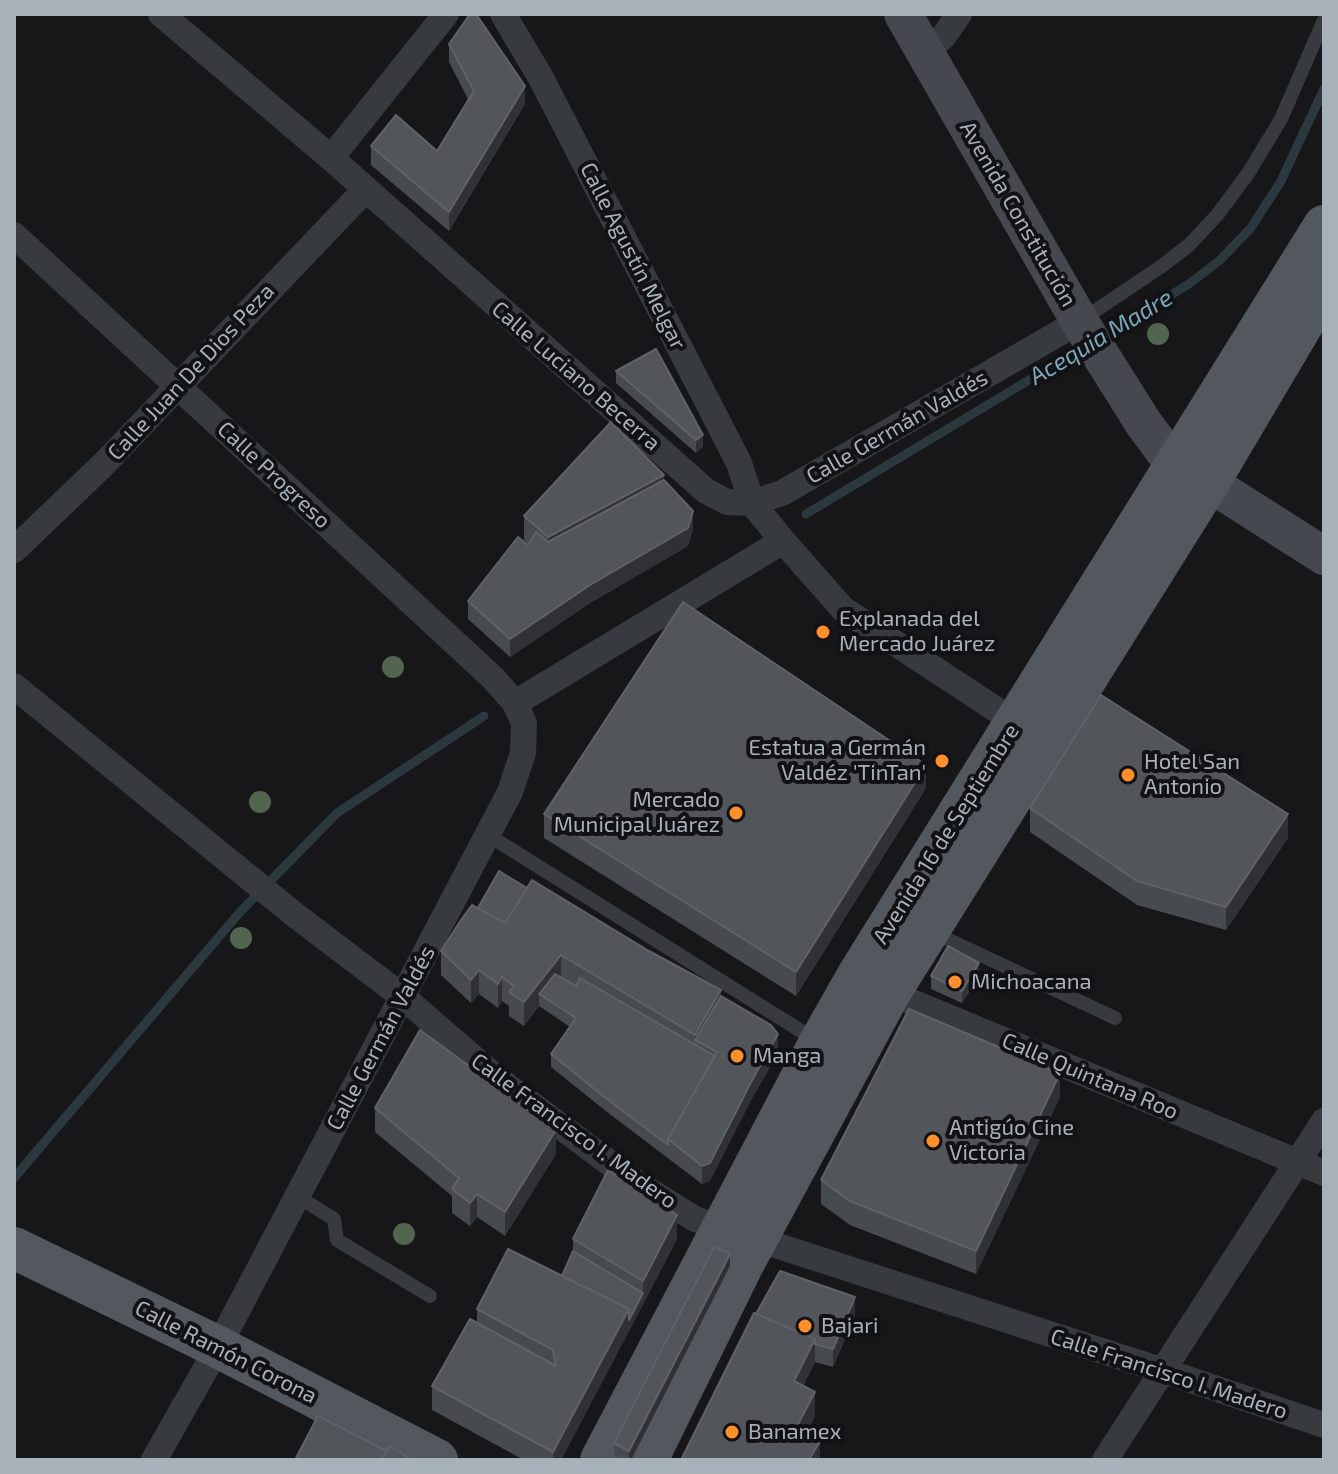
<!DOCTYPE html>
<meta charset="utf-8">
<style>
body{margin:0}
#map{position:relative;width:1338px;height:1474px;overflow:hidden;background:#171719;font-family:"Exo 2",sans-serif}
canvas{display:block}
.frame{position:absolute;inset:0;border:16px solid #a7b1ba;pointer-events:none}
</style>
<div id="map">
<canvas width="1338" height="1474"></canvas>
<div class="frame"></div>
</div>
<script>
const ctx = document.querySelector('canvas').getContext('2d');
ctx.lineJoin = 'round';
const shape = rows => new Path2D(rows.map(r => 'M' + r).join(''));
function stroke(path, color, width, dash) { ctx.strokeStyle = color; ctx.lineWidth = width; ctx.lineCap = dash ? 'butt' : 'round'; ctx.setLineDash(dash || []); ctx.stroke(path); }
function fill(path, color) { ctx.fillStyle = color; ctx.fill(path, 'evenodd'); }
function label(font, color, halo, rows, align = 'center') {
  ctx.font = font + ' "Exo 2",sans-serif'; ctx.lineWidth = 8; ctx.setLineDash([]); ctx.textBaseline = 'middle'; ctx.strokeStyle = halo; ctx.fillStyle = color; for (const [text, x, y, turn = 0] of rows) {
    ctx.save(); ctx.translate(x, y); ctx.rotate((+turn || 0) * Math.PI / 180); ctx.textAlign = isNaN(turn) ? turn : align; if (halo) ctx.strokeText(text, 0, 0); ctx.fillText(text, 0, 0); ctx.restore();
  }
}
stroke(shape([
 [1100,338,1189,284,1220,260,1250,229,1280,183,1324,89],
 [806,514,1084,347],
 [14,1178,240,912,337,813,484,716]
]), '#2b393e', 9);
stroke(shape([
 [1080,321,1162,266,1189,245,1218,214,1249,172,1281,119,1324,20],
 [488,835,817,1041],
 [932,932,1115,1018],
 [297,1196,334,1219,337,1240,430,1296]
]), '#373a3e', 14);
stroke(shape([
 [161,14,331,158,706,491,727,502,752,503,782,493,1080,321],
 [503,14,541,78,739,463,752,503,783,541,843,609,1000,712],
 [924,52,944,36,959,14],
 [331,158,446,14],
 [14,235,493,678,515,703,524,723,523,753,510,792,218,1347,154,1460],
 [14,550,105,463,365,190],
 [14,686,295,915,403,997,499,1080,635,1182,695,1219,1161,1370,1324,1425],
 [515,703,783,541],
 [877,985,907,1000,1324,1173],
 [1105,1460,1324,1121]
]), '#373a3e', 26);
stroke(shape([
 [903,14,1083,327,1144,424,1156,440,1164,451,1178,463,1324,556]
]), '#45494f', 38);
stroke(shape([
 [14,1248,218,1347,437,1460],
 [601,1460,820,1042,858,975,1324,226],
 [647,1460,742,1266,890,992,1209,482,1324,288]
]), '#53575e', 42);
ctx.fillStyle = '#52664f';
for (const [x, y] of [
 [1158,334],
 [393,667],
 [260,802],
 [241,938],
 [404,1234]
]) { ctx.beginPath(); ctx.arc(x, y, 11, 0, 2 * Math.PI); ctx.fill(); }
fill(shape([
 [449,44,525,104,449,231,371,165,371,146,437,151,468,99,449,62],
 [616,371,703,435,703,447,696,453,616,383],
 [664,480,693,529,688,546,590,603,510,657,468,619,468,601,529,544,524,540,524,516],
 [926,788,796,996,544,838,544,814],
 [1030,808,1288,838,1226,930,1137,905,1030,832],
 [527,888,721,996,778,1053,750,1102,710,1181,702,1184,607,1112,551,1067,551,1054,570,1027,539,1006,524,1026,509,1016,509,1006,502,1001,498,1008,479,994,471,1003,441,975,441,951,478,908],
 [931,976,979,976,962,1003,931,989],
 [1060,1097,976,1274,850,1225,821,1204,821,1180],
 [375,1108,556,1154,505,1236,477,1217,470,1226,452,1213,452,1196,375,1132],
 [573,1239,677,1239,561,1460,524,1460,432,1410,432,1386,477,1322,477,1309,562,1276,573,1251],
 [730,1266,631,1460,623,1460,614,1455,614,1443],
 [756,1314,855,1316,833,1367,815,1362,803,1386,815,1416,806,1433,820,1460,681,1460]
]), '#474a4e');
fill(shape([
 [525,86,525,104,449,231,449,212],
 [703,435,703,447,696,453,696,440],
 [664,475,664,498,548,561,548,537],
 [693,511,693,529,688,546,590,603,510,657,510,639],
 [926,765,926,788,796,996,796,972],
 [1288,814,1288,838,1226,930,1226,907],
 [561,955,561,979,539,994,539,1006,524,1026,524,1002],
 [979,963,979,976,962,1003,962,991],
 [479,970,479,994,471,1003,471,980],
 [502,977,502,1001,498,1008,498,984],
 [721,990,721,1014,695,1040,695,1035],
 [778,1034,778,1053,750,1102,710,1181,702,1184,702,1166],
 [1060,1073,1060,1097,976,1274,976,1251],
 [556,1130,556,1154,505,1236,505,1212],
 [477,1194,477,1217,470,1226,470,1203],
 [677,1215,677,1239,643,1305,643,1281],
 [730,1254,730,1266,631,1460,629,1460,629,1451],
 [643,1293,643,1305,561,1460,553,1460,553,1452,629,1309],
 [855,1297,855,1316,833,1367,833,1349],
 [815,1339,815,1362,794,1405,794,1381],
 [815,1392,815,1416,796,1452,796,1428],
 [820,1441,820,1460,809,1460]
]), '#303134');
const building = shape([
 [470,14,476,14,525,86,449,212,371,146,396,115,437,151,474,91,449,44,470,14],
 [656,349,703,435,696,440,616,371,656,349],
 [611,422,664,475,548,537,524,516,611,422],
 [664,480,693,511,688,528,590,585,510,639,468,601,518,537,528,545,536,532,548,542,664,480],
 [683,602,926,765,796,972,544,814,683,602],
 [1101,695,1288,814,1226,907,1137,881,1030,808,1101,695],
 [499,871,527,888,505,923,478,908,499,871],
 [532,880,649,951,721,990,695,1035,561,955,524,1002,509,992,514,986,502,977,498,984,479,970,471,980,441,951,461,920,472,905,505,923,532,880],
 [948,946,979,963,962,991,931,976,948,946],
 [555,974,576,986,580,978,715,1056,668,1139,668,1145,607,1099,551,1054,576,1018,539,994,555,974],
 [721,996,771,1025,778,1034,750,1084,710,1163,702,1166,668,1139,717,1052,695,1040,721,996],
 [909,1009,1060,1073,976,1251,850,1201,821,1180,909,1009],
 [420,1030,556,1130,505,1212,477,1194,470,1203,452,1189,459,1178,375,1108,420,1030],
 [608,1170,677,1215,643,1281,573,1239,608,1170],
 [714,1247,730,1254,629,1451,614,1443,714,1247],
 [508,1249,629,1309,553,1452,432,1386,470,1319,556,1366,553,1350,477,1309,508,1249],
 [573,1251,643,1293,629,1320,629,1309,562,1276,573,1251],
 [780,1271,855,1297,833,1349,815,1344,815,1339,756,1314,780,1271],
 [754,1313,815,1339,794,1381,815,1392,796,1428,820,1441,809,1460,681,1460,754,1313],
 [318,1416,387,1451,382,1460,295,1460,318,1416],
 [389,1446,413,1460,382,1460,389,1446]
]);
fill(building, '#52555a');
stroke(building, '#5f6369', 2);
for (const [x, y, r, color] of [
 [823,632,8,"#ff9029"],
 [942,761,8,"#ff9029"],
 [1128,775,8,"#ff9029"],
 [736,813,8,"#ff9029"],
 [955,982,8,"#ff9029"],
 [737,1056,8,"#ff9029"],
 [933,1141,8,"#ff9029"],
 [805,1326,8,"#ff9029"],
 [732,1432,8,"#ff9029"]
]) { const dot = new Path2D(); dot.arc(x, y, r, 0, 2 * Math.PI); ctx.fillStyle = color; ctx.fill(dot); stroke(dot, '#121214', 3); }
label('22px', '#a7b1ba', '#121214', [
 ["Avenida Constitución",1018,214,60],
 ["Calle Agustín Melgar",633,256,63],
 ["Calle Juan De Dios Peza",191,372,-47],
 ["Calle Luciano Becerra",576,376,41],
 ["Calle Germán Valdés",897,427,-30],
 ["Calle Progreso",274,475,43],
 ["Avenida 16 de Septiembre",946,834,-58],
 ["Calle Germán Valdés",381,1038,-62],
 ["Calle Quintana Roo",1090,1076,23],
 ["Calle Francisco I. Madero",574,1131,36],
 ["Calle Ramón Corona",226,1352,27],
 ["Calle Francisco I. Madero",1169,1374,18]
]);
label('22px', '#a7b1ba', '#121214', [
 ["Explanada del",839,619],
 ["Mercado Juárez",839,644],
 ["Estatua a Germán",926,748,"right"],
 ["Valdéz 'TinTan'",926,773,"right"],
 ["Hotel San",1144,762],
 ["Antonio",1144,787],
 ["Mercado",720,800,"right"],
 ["Municipal Juárez",720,825,"right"],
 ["Michoacana",971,982],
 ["Manga",753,1056],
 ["Antigúo Cine",949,1128],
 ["Victoria",949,1153],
 ["Bajari",821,1326],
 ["Banamex",748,1432]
], 'left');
label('italic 24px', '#7ba7b9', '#121214', [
 ["Acequia Madre",1101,337,-31]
]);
</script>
